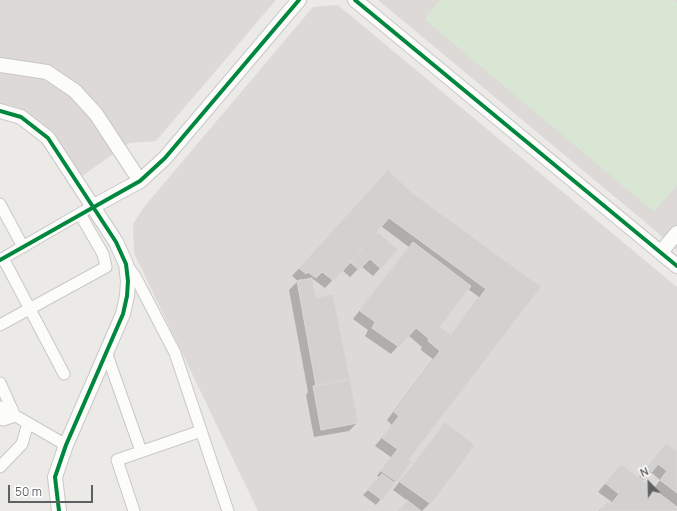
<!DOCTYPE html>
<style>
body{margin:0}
#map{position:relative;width:677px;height:511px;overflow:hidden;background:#eceae7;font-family:Manrope,sans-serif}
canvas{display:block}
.north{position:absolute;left:629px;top:463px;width:40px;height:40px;-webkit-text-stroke:3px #fff;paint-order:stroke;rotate:337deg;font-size:11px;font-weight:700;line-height:16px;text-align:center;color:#5d6164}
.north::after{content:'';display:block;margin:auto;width:14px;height:18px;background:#5d6164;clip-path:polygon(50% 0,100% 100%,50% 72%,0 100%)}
.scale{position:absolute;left:8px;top:485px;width:85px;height:18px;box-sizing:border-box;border:2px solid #5d6164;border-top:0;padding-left:5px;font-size:12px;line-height:14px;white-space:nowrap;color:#5d6164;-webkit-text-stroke:3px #fff;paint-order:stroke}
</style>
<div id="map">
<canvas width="677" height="511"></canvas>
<div class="north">N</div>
<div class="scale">50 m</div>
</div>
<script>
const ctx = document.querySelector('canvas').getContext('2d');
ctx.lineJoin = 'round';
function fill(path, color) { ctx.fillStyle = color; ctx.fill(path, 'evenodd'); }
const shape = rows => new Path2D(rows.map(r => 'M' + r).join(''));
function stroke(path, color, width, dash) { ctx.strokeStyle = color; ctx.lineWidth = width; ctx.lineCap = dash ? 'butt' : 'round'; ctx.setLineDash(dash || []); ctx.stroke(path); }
fill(shape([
 [0,0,276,0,156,141,129,143,82,176,55,136,27,112,10,105,0,104],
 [378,0,677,0,677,250,651,227],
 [338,5,677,287,677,511,258,511,134,253,133,224,144,207,313,7]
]), '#dcd9d7');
fill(shape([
 [440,0,675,0,677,2,677,185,654,212,424,19]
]), '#d9e6d4');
fill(shape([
 [380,179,411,193,539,287,408,459,411,461,376,505,363,495,380,478,377,476,391,457,375,446,392,425,387,420,433,359,421,350,422,347,408,335,391,354,365,336,368,330,353,319,409,247,381,226,376,232,396,250,373,276,361,266,350,277,342,270,325,288,313,279,312,281,315,299,357,423,349,431,314,437,306,395,308,392,289,290,297,282,303,280,300,279,298,281,292,276],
 [468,289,479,297,450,336,439,327],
 [445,424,430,503,422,511,398,511,408,501,393,490],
 [666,444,677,451,677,511,599,511,607,503,610,505,612,502,598,492,621,465,653,490,660,480,651,472,643,480,639,477]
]), '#0003');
const building = shape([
 [388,170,411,192,541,287,410,458,382,438,399,416,394,412,440,351,428,341,429,339,416,328,399,347,372,328,375,322,360,311,413,242,471,286,440,327,451,335,486,289,389,218,334,281,322,272,316,278,308,272,306,274,299,268,388,170],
 [378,232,398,250,381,269,370,259,359,270,350,262,378,232],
 [312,278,316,298,333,294,350,379,316,386,297,281,312,278],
 [350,379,358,423,321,430,313,386,350,379],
 [445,422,475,445,431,504,400,482,445,422],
 [666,443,677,451,677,493,660,480,667,471,658,464,652,472,646,468,666,443],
 [397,450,412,461,397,482,381,471,397,450],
 [621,464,677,507,677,511,600,511,607,502,611,504,619,494,605,483,621,464],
 [382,474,395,483,382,500,367,489,382,474],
 [407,500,421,511,399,511,407,500]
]);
fill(building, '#d3d1d0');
stroke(building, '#dbd9d6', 1);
const minor = shape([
 [0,204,23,247],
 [3,258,64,374],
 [0,260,86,210],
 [126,264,135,276,175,353,228,511],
 [0,325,106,267,103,254,80,214],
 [106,352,141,451],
 [0,383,15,416,3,420,0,418],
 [0,407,66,445],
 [0,467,22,444,28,423],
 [134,511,117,460,201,431]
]);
const tertiary = shape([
 [355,0,677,266],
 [0,65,47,72,75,91,96,114,140,181],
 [0,111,21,117,48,138,116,242,126,264,128,281,127,296,123,314,66,445,55,477,59,511],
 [94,206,140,181,165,158,299,0],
 [661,252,677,233]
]);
stroke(minor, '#c8c8c7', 13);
stroke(tertiary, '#c8c8c7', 16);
stroke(minor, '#fcfcfb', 11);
stroke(tertiary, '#fcfcfb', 14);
stroke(shape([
 [355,0,677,266],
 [0,111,21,117,48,138,116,242,126,264,128,281,127,296,123,314,66,445,55,477,59,511],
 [0,260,140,181,165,158,299,0]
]), '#00873e', 4);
</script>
